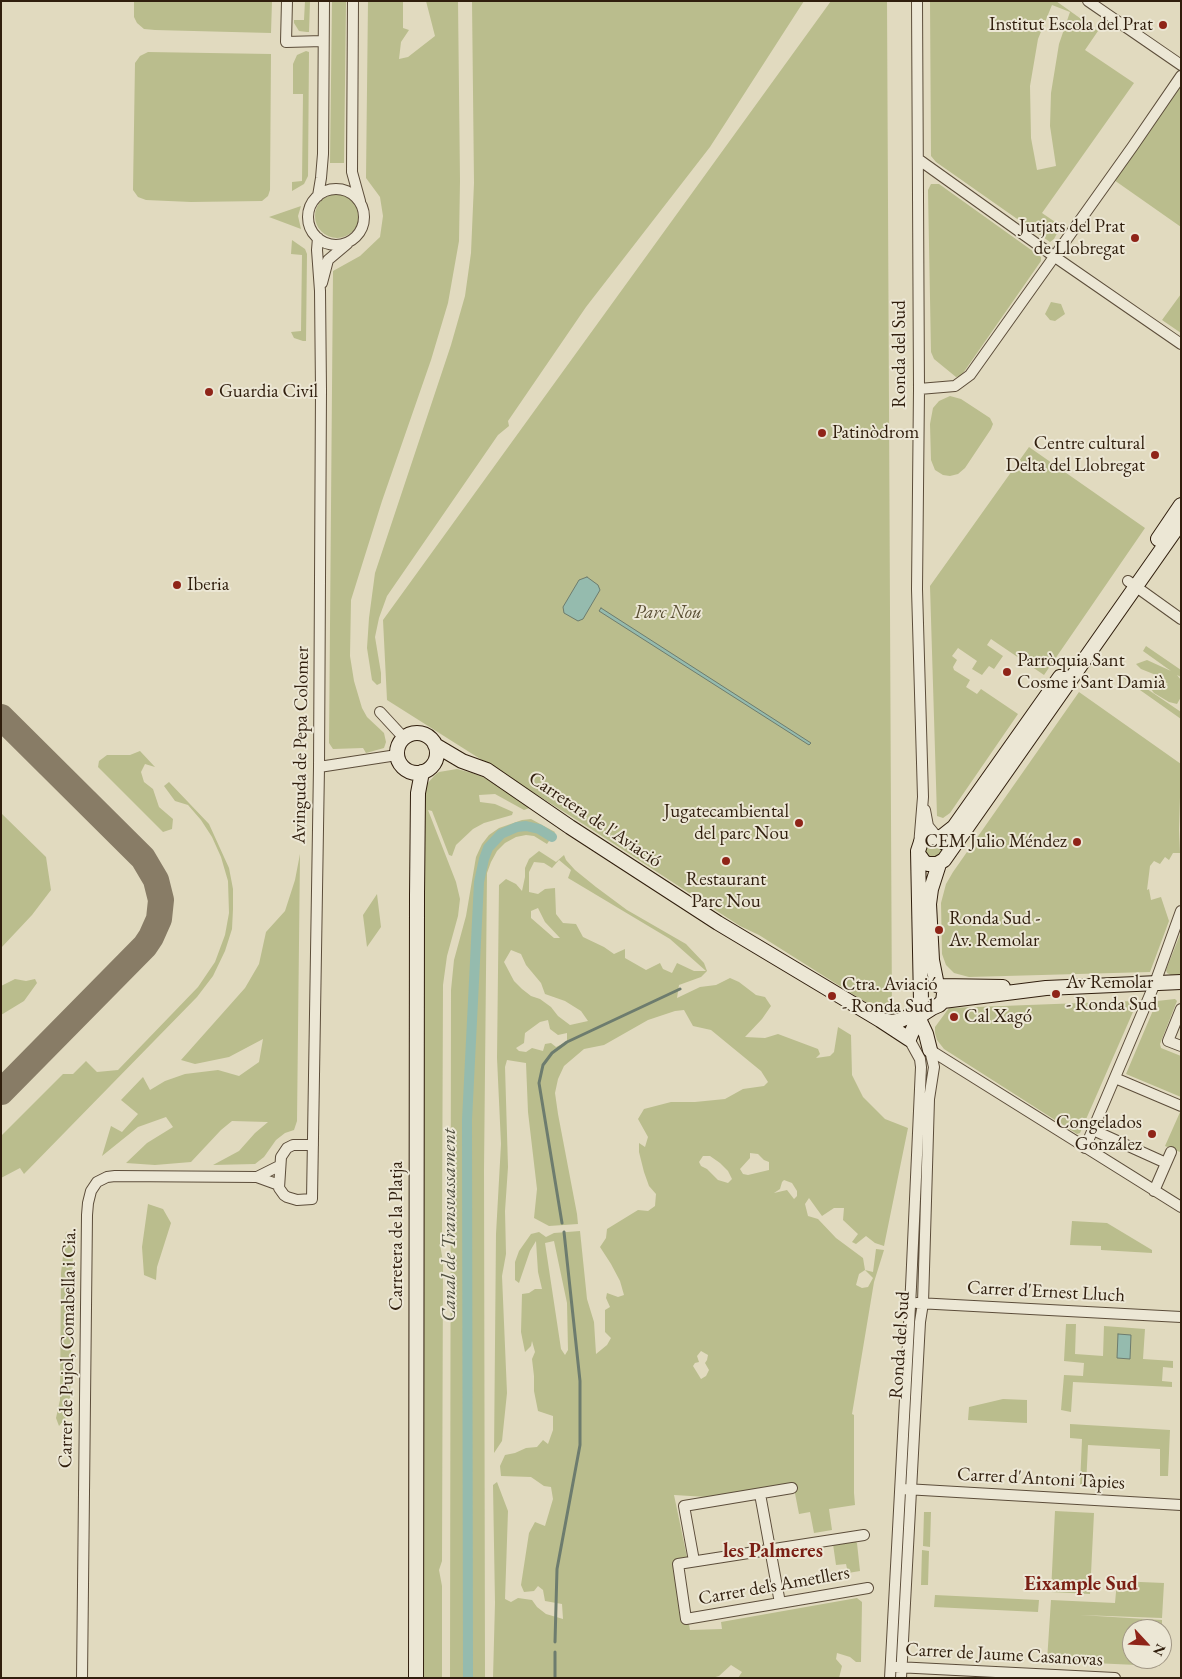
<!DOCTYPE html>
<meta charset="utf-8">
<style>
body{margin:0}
#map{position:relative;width:1182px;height:1679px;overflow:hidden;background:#e1dabf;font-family:"EB Garamond",serif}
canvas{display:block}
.frame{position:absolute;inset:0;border:2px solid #301e0d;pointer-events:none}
.north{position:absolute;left:1122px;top:1619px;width:50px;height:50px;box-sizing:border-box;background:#ece7d5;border:1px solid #a19785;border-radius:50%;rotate:115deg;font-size:14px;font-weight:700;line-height:20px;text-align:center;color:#301e0d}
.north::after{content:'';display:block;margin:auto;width:18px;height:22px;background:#8f2418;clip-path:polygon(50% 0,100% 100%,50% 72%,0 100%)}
</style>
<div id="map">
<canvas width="1182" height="1679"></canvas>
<div class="frame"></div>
<div class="north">N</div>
</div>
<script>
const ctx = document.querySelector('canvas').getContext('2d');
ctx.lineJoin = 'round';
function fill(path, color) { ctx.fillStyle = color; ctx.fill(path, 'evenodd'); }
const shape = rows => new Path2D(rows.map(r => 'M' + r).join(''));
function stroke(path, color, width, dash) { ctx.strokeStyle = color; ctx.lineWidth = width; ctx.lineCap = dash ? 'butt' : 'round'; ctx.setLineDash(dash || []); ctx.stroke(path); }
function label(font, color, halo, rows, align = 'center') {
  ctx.font = font + ' "EB Garamond",serif'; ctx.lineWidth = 4; ctx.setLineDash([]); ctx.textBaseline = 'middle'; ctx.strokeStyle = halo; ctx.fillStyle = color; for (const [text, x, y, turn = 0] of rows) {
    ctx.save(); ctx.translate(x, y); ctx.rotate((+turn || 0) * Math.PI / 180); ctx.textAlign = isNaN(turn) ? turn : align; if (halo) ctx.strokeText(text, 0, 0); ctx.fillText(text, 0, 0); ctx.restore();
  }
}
fill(shape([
 [134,1,272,1,271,33,155,30,144,29,137,23,134,17],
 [305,1,310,1,309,32,307,32,299,31,294,23,294,20,304,20],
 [332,1,346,1,344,163,330,163],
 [368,1,403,1,403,28,409,30,401,42,399,59,408,57,435,36,426,1,458,1,460,181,459,241,448,303,431,360,382,501,351,600,350,656,354,681,362,708,367,717,384,733,386,742,384,748,366,753,363,748,333,749,329,743,333,271,360,256,380,237,383,216,380,197,366,178],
 [472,1,804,1,710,147,586,307,508,421,509,426,498,435,387,596,379,618,375,637,381,673,381,683,377,685,372,680,367,648,369,618,375,573,451,345,465,296,471,253,474,183],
 [831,1,887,1,892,1019,759,935,740,926,591,829,387,700,383,620],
 [930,1,1056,1,1098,31,1085,50,1134,83,1042,213,1061,226,1054,239,1050,242,936,162,931,156],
 [1052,5,1070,12,1059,44,1051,93,1050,126,1056,166,1037,170,1031,138,1030,86,1038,39],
 [306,51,309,52,308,176,304,184,292,191,292,182,302,181,303,94,293,94,293,64,297,55],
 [148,52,271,54,270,190,268,196,262,201,191,202,146,200,138,197,133,190,135,63,140,56],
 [1181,86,1181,227,1114,180],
 [931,184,939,184,1041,257,1041,261,961,376,956,377,934,359,931,352,928,190],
 '315 216a22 22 0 1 1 44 0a22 22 0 1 1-44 0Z',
 [301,206,298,216,301,229,269,217],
 [292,240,305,249,307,254,306,341,303,341,294,338,291,332,301,331,302,255,291,254],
 [1181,294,1181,333,1162,320],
 [1051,302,1061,304,1065,314,1055,321,1050,320,1045,314],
 [950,396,961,399,990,418,993,424,991,429,965,468,958,474,950,476,943,475,935,470,931,460,930,424,933,408,939,401],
 [1029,447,1145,528,1044,675,991,639,987,645,1003,656,994,669,989,666,982,675,972,669,977,661,958,648,952,656,957,660,953,667,954,670,970,680,966,687,977,694,981,689,1018,714,950,813,943,818,937,816,930,586],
 [1146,646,1181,670,1181,677,1177,675,1181,680,1181,697,1177,704,1169,702,1154,693,1146,682,1154,679,1162,688,1168,684,1156,675,1141,669,1136,664,1147,660,1171,671,1143,651],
 [1125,674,1181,712,1181,719,1123,678],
 [1079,692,1181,764,1179,830,1180,853,1173,853,1169,860,1165,857,1160,864,1154,861,1150,866,1147,890,1149,889,1151,900,1161,897,1169,921,1150,972,969,977,954,973,946,965,942,954,941,903,946,884,953,872],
 [140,751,155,767,145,764,141,772,144,782,153,789,159,807,173,819,172,829,163,832,98,767,99,761,107,755,130,755],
 [457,769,472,773,485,778,532,807,524,810,495,794,479,795,480,802,495,804,513,812,512,815,484,823,473,829,456,845,452,856,449,855,432,811,428,810,456,882,460,899,458,916,447,956,443,985,442,1236,440,1244,443,1262,442,1561,439,1570,442,1586,442,1678,422,1678,424,793,427,784,435,775,439,772],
 [169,782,209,824,229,868,233,889,233,909,232,929,225,951,213,976,197,997,24,1174,20,1168,1,1178,1,1136,63,1074,73,1074,86,1061,97,1072,118,1070,198,987,215,962,225,935,229,913,228,881,221,857,212,837,201,820,188,805,175,801,164,786],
 [1,813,46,857,51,890,32,915,1,948],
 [531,819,555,832,547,844,534,836,526,835,516,837,505,843,497,851,491,862,487,873,484,1170,485,1678,450,1678,451,990,454,960,466,916,476,857,482,844,489,835,499,828,522,820],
 [931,841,942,848,942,851,937,858,929,858,925,853,925,847],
 [539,851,556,862,564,855,566,860,575,870,596,887,627,910,686,944,704,963,707,971,701,977,679,985,677,998,700,987,716,985,730,978,739,982,756,995,765,997,771,1006,762,1019,745,1037,765,1038,778,1034,818,1049,820,1054,816,1058,830,1056,834,1052,838,1027,851,1035,852,1075,863,1097,885,1119,908,1128,884,1246,875,1243,866,1236,856,1244,852,1242,858,1234,843,1220,844,1208,834,1208,822,1216,809,1198,805,1204,808,1216,818,1219,836,1238,863,1258,865,1270,873,1272,876,1249,884,1250,874,1282,852,1414,854,1415,854,1493,855,1505,829,1509,832,1530,814,1533,810,1512,799,1514,793,1483,707,1497,674,1495,687,1557,677,1559,690,1630,722,1629,721,1622,857,1598,862,1602,861,1662,856,1662,850,1657,837,1653,836,1659,842,1666,839,1678,738,1678,742,1672,731,1665,719,1676,712,1678,493,1678,495,1603,493,1485,497,1482,508,1511,505,1599,511,1602,518,1598,532,1600,537,1607,546,1614,563,1619,562,1604,545,1601,543,1590,538,1586,534,1591,524,1592,521,1585,529,1533,535,1522,545,1526,553,1499,551,1487,544,1486,531,1477,501,1476,500,1466,505,1455,515,1453,526,1448,537,1447,543,1440,548,1444,553,1430,553,1416,538,1411,534,1391,534,1376,532,1359,535,1352,532,1341,531,1346,525,1352,521,1332,522,1294,529,1293,535,1289,542,1289,538,1272,536,1241,530,1251,519,1283,515,1280,515,1262,519,1251,531,1234,539,1232,546,1237,554,1233,580,1231,587,1299,594,1322,596,1354,607,1345,611,1338,605,1332,605,1310,610,1307,606,1298,607,1293,618,1297,624,1295,620,1281,611,1264,600,1247,606,1238,607,1229,638,1210,648,1211,655,1206,656,1194,649,1186,644,1172,639,1152,639,1143,645,1147,648,1137,638,1119,644,1109,671,1102,695,1102,725,1099,743,1089,764,1086,768,1082,761,1071,711,1030,693,1026,684,1010,675,1011,648,1020,604,1045,584,1049,564,1066,558,1079,555,1093,558,1114,577,1214,578,1224,549,1226,534,1218,537,1189,528,1112,526,1063,507,1060,505,1067,508,1167,505,1211,506,1254,502,1276,507,1393,502,1441,494,1453,496,1234,501,1144,497,1058,499,885,506,879,516,884,522,891,525,877,525,868,529,859],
 [559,860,571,870,568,878,670,939,706,971,694,971,677,963,672,973,663,969,660,963,646,970,625,958,625,949,614,954,604,947,583,937,576,924,563,923,556,914,555,888,545,889,538,894,529,892,529,872,534,862,544,863,552,868],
 [538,908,545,922,560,938,554,938,531,918,531,911],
 [511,950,521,954,526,965,541,983,545,994,565,1001,581,1011,588,1021,570,1025,558,1016,551,1007,540,999,531,996,522,989,514,981,504,962],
 [548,1020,550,1029,558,1035,567,1033,567,1042,556,1047,551,1043,545,1044,543,1051,532,1048,526,1052,519,1051,516,1048,524,1043,525,1033,540,1022],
 [750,1153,758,1154,764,1160,769,1162,769,1170,748,1175,743,1174,740,1169,750,1158],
 [703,1156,710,1156,720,1163,728,1171,732,1179,728,1183,718,1180,707,1169,701,1166,699,1162],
 [784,1180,792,1183,797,1191,797,1196,794,1199,787,1190,774,1193,780,1189,782,1182],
 [554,1241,567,1303,568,1350,565,1355,561,1349,545,1243],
 [865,1270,873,1278,868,1287,862,1288,856,1285,859,1274],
 [701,1351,708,1355,707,1360,705,1363,709,1370,706,1376,701,1379,693,1366,695,1363,699,1362,697,1356],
 [300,854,297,1121,294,1130,285,1133,276,1140,264,1157,255,1164,213,1165,239,1151,255,1133,268,1122,232,1121,221,1130,191,1162,155,1165,126,1163,147,1143,173,1127,166,1117,138,1127,102,1156,111,1126,122,1132,138,1114,121,1100,143,1077,150,1090,165,1081,185,1074,218,1070,239,1076,259,1062,263,1039,229,1057,195,1064,181,1060,245,988,259,964,266,932,285,911,295,880],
 [377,894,381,927,367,947,363,915],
 [1181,932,1181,974,1171,975,1167,973,1166,970],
 [15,979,26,981,35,979,37,983,24,1001,1,1015,1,986],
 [1175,999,1177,1001,1160,1044,1161,1048,1181,1056,1181,1097,1126,1074,1157,1001],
 [1134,1001,1136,1005,1080,1133,1077,1134,944,1049,937,1040,935,1033,935,1027,949,1008],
 [1181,1110,1181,1149,1180,1152,1165,1146],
 [148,1204,163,1209,171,1223,157,1267,156,1280,144,1275,142,1247],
 [1072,1221,1107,1223,1152,1250,1152,1253,1101,1250,1101,1246,1070,1245],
 [66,1231,73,1250,70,1413,59,1426,56,1418,60,1400,61,1273],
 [1066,1324,1076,1324,1075,1354,1103,1356,1104,1326,1145,1329,1143,1359,1173,1361,1173,1368,1163,1367,1162,1381,1172,1382,1172,1387,1073,1382,1071,1412,1061,1410,1064,1375,1083,1376,1084,1363,1064,1361],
 [1003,1399,1027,1400,1027,1423,968,1420,969,1407],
 [1070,1424,1170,1430,1168,1476,1160,1476,1160,1449,1088,1445,1086,1486,1080,1485,1082,1439,1070,1438],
 [1055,1511,1094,1513,1090,1594,1051,1592],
 [924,1512,931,1512,930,1547,923,1546],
 [855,1541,857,1543,860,1571,848,1573,846,1564,836,1565,833,1544],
 [922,1550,929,1551,928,1585,921,1585],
 [1117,1581,1164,1583,1162,1618,1080,1615,1162,1620,1162,1629,1132,1629,1132,1659,1160,1659,1160,1666,1047,1661,1051,1600,1115,1603],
 [935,1595,1039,1600,1038,1612,934,1607]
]), '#babd8d');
const water = shape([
 [587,577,598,585,600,590,583,619,578,621,564,613,563,607,579,580,587,577],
 [601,608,811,743,809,745,599,611,601,608],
 [1118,1334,1131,1335,1130,1359,1117,1358,1118,1334]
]);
fill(water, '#95bbae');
stroke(water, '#6d7c6e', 1);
stroke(shape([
 [562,1223,539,1083,543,1065,552,1053,567,1042,680,989],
 [555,1642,557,1569,580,1445,580,1381,564,1232],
 [555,1678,555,1652]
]), '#6d7c6e', 3);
stroke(shape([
 [468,1678,467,1120,479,882,484,859,488,848,501,834,517,827,526,826,539,829,552,837]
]), '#95bbae', 10);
stroke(shape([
 [1,717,143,858,156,880,161,900,159,919,151,937,145,946,1,1092]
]), '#887c66', 26);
const street = shape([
 [287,1,286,42,323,41],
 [353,1,352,172,360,201],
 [917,1,919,389,917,589,923,797,919,846],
 [1088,1,1181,65],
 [918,159,1055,257,1181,344],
 '308 217a28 28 0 1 1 56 0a28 28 0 1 1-56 0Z',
 [318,196,321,178,323,154,324,1],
 [322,283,328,260,347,244],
 [919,389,955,386,970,375,1133,146,1181,76],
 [1128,581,1181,619],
 [380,712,404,738],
 [319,767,397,755],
 [925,810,928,826,937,837],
 [1181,1009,1168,1041,1181,1046],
 [930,1050,1181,1207],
 [1115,1078,1181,1106],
 [1093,1130,1166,1163],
 [313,1145,293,1145,287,1148,281,1157,279,1188,284,1195,287,1197,297,1200,312,1199,319,767,321,390,320,291,317,250,318,238],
 [1085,1148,1155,983,1181,911],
 [279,1185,257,1177,279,1166],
 [1154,1191,1171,1152],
 [917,1303,1181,1317],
 [905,1489,1181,1505],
 [760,1494,780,1603],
 [864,1535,678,1564,686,1619,868,1588],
 [694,1561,684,1506,792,1488],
 [896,1667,1115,1678],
 [82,1678,87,1215,88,1203,91,1191,97,1182,107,1177,115,1176,257,1177],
 [890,1678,911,1287,921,1067,920,1059,909,1039],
 [901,1678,920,1322,923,1303,929,1099,934,1067,930,1050]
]);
const secondary = shape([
 [1158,539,1181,505],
 '397 753a20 20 0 1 1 40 0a20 20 0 1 1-40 0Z',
 [435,745,462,761,487,770,570,827,718,923,880,1020,909,1039],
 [940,838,954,827,1060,677],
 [919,855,924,862,928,864,937,864,944,860,1181,522],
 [937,985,932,960,929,904,931,889,939,864],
 [939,986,1003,987],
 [943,1001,1046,988,1181,982],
 [918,1017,926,1034,930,1050],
 [881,1020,892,1022,901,1020,916,1013,921,1001,918,851,921,842,928,837,937,837,945,843],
 [909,1039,918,1017,932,1008,939,1005,943,1001,944,994],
 [416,1678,417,895,418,793,422,772]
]);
stroke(street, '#5c4d3a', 12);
stroke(secondary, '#301e0d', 16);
stroke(street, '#ece7d5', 10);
stroke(secondary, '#ece7d5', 14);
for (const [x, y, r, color] of [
 [1163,25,5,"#8f2418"],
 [1135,238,5,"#8f2418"],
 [209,392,5,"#8f2418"],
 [822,433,5,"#8f2418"],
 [1155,455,5,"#8f2418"],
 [177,585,5,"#8f2418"],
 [1007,672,5,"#8f2418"],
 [799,823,5,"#8f2418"],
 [1077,842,5,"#8f2418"],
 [726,861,5,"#8f2418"],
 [939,930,5,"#8f2418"],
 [1056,994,5,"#8f2418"],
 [832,996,5,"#8f2418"],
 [954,1017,5,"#8f2418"],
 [1152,1134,5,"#8f2418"]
]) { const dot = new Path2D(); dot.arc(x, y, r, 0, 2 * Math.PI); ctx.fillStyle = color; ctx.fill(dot); stroke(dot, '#ece7d5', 2); }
label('19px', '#301e0d', '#ece7d5', [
 ["Institut Escola del Prat",1153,25,"right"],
 ["Jutjats del Prat",1125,227,"right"],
 ["de Llobregat",1125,249,"right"],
 ["Guardia Civil",219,392],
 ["Patinòdrom",832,433],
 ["Centre cultural",1145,444,"right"],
 ["Delta del Llobregat",1145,466,"right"],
 ["Iberia",187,585],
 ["Parròquia Sant",1017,661],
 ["Cosme i Sant Damià",1017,683],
 ["Jugatecambiental",789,812,"right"],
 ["del parc Nou",789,834,"right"],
 ["CEM Julio Méndez",1067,842,"right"],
 ["Restaurant",726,880,"center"],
 ["Parc Nou",726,902,"center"],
 ["Ronda Sud -",949,919],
 ["Av. Remolar",949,941],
 ["Av Remolar",1066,983],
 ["- Ronda Sud",1066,1005],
 ["Ctra. Aviació",842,985],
 ["- Ronda Sud",842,1007],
 ["Cal Xagó",964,1017],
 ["Congelados",1142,1123,"right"],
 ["González",1142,1145,"right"]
], 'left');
label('19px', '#301e0d', '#ece7d5', [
 ["Ronda del Sud",900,354,-90],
 ["Avinguda de Pepa Colomer",301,745,-89],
 ["Carretera de l'Aviació",595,820,34],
 ["Carretera de la Platja",397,1236,-90],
 ["Carrer d'Ernest Lluch",1046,1292,3],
 ["Ronda del Sud",900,1345,-86],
 ["Carrer de Pujol, Comabella i Cia.",68,1348,-89],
 ["Carrer d'Antoni Tàpies",1041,1479,3],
 ["Carrer dels Ametllers",774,1586,-10],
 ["Carrer de Jaume Casanovas",1004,1655,3]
]);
label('italic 19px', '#594e33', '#ece7d5', [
 ["Parc Nou",668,613]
]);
label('italic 20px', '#4e4d3d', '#ece7d5', [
 ["Canal de Transvassament",450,1225,-90]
]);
label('bold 20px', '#7a1f14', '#ece7d5', [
 ["les Palmeres",773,1552],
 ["Eixample Sud",1081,1585]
]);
</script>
